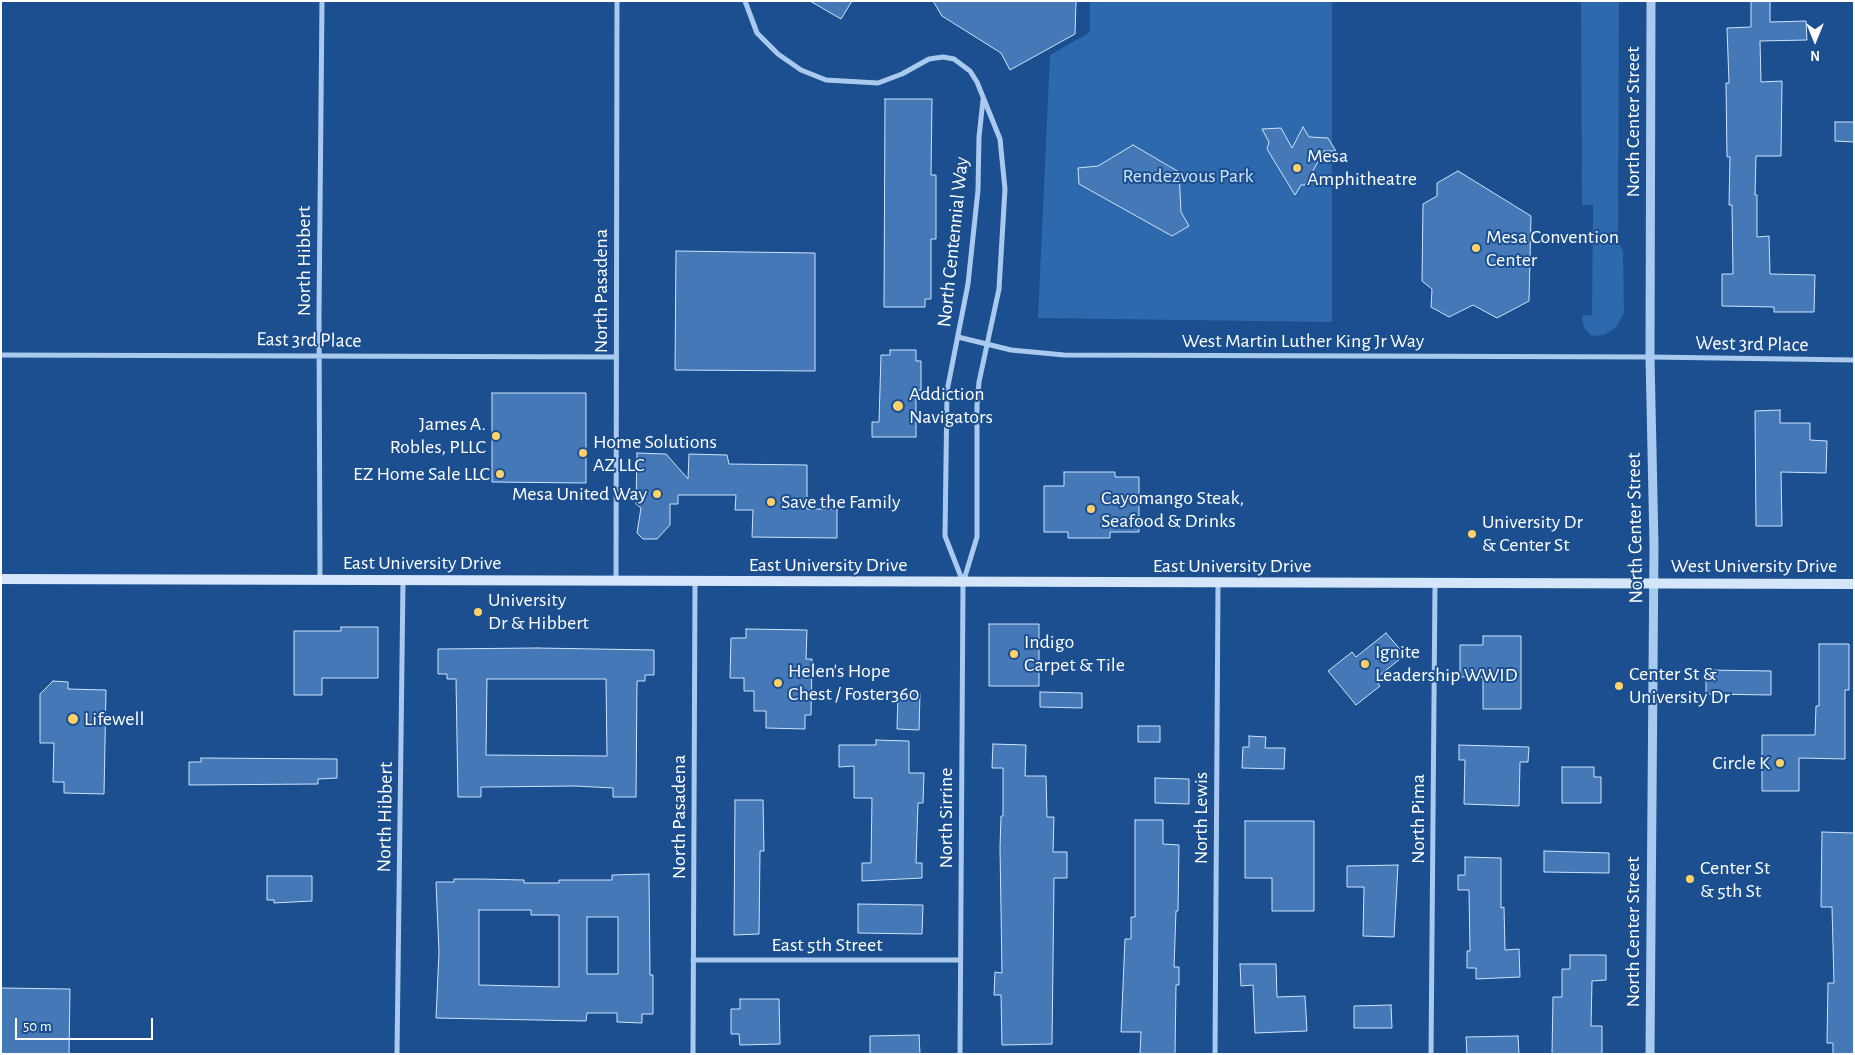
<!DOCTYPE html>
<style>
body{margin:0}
#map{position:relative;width:1855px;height:1055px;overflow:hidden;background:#1b4f8f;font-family:"Alegreya Sans",sans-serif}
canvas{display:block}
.frame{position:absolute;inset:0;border:2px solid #fff;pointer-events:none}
.north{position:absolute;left:1790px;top:15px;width:50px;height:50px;-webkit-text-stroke:4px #1b4f8f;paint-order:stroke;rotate:180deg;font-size:14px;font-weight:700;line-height:20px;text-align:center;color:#fff}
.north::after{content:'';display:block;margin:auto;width:18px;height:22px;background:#fff;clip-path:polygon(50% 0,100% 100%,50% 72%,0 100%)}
.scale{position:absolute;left:15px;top:1018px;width:138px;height:22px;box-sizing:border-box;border:2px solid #fff;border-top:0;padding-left:6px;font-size:15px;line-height:18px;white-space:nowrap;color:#fff;-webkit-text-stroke:4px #1b4f8f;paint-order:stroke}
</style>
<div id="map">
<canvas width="1855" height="1055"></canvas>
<div class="frame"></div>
<div class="north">N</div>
<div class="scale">50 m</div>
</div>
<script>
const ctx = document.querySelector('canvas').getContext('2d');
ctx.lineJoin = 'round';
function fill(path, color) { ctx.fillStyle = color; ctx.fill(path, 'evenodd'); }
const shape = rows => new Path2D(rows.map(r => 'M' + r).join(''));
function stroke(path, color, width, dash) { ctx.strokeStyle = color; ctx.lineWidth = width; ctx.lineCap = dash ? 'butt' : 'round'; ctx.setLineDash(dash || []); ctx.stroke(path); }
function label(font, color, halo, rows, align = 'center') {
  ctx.font = font + ' "Alegreya Sans",sans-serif'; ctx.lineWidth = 4; ctx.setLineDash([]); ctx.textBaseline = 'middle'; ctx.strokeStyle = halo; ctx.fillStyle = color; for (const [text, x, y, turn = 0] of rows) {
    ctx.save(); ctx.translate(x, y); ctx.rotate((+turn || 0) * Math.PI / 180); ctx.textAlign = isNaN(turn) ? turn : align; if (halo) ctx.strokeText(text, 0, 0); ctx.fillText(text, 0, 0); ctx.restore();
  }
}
fill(shape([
 [1090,1,1332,1,1332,322,1038,318,1050,55,1090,32],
 [1581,1,1619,1,1618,242,1623,251,1624,313,1616,327,1604,335,1592,336,1584,328,1582,318,1582,316,1592,315,1593,205,1582,205]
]), '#2e69ad');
const building = shape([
 [810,1,852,1,841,19,810,1],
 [933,1,1076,1,1075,34,1010,70,1001,53,942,16,933,1],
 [1751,1,1770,1,1770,22,1806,21,1807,40,1760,41,1761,82,1782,81,1781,156,1756,156,1755,195,1757,195,1757,237,1769,236,1770,274,1815,275,1814,312,1774,312,1774,307,1722,306,1722,274,1733,274,1732,205,1729,205,1730,157,1727,157,1726,83,1729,83,1727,28,1751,27,1751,1],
 [885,99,932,99,931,175,936,175,936,239,931,239,931,299,925,299,925,307,884,307,885,99],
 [1835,122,1854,122,1854,142,1835,141,1835,122],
 [1303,127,1309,137,1328,138,1336,151,1324,151,1305,185,1301,185,1295,195,1267,149,1269,142,1262,129,1281,128,1292,148,1303,127],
 [1133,145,1179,172,1181,212,1189,226,1172,236,1079,184,1078,168,1098,166,1133,145],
 [1458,171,1531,216,1529,301,1497,318,1473,305,1449,317,1431,307,1432,289,1422,281,1423,204,1437,196,1437,183,1458,171],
 [676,251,815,253,815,371,675,370,676,251],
 [890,350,916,350,916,361,921,361,921,390,916,390,916,437,872,437,872,422,879,422,881,355,890,355,890,350],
 [492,393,586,393,586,483,492,482,492,393],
 [1780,410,1780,423,1810,423,1810,440,1827,441,1826,473,1781,472,1782,526,1756,526,1755,411,1780,410],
 [637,453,666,454,688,479,689,454,727,455,729,464,807,465,807,509,837,509,837,538,752,537,753,510,735,510,736,495,678,495,678,504,670,504,670,525,657,539,643,539,637,533,641,508,636,504,637,453],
 [1064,472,1115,472,1115,477,1139,477,1139,532,1110,532,1110,538,1068,538,1068,532,1044,532,1044,486,1064,486,1064,472],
 [989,624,1039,624,1039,686,989,686,989,624],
 [341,627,378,627,378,678,322,678,322,695,294,695,294,631,341,631,341,627],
 [746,629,807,630,806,659,812,659,811,715,805,715,805,729,766,728,766,711,754,711,754,691,744,691,744,678,730,678,731,638,746,638,746,629],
 [1386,633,1405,655,1375,679,1380,686,1356,705,1328,671,1352,652,1356,657,1386,633],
 [1483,636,1521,636,1521,709,1483,709,1483,677,1460,677,1460,645,1483,645,1483,636],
 [1819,644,1849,644,1849,690,1845,690,1845,759,1799,758,1799,791,1762,791,1762,735,1815,735,1816,706,1819,706,1819,644],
 [537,648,654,650,654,675,645,675,645,681,637,681,636,797,613,797,613,788,575,786,486,787,481,787,481,797,458,797,456,679,447,679,447,674,438,674,438,649,537,648],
 [487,679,606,679,607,756,486,755,487,679],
 [1706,670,1771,671,1771,695,1706,694,1706,670],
 [53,681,68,682,68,689,106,690,104,794,64,793,64,782,53,782,54,743,40,743,40,694,53,681],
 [1040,692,1082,693,1082,708,1040,707,1040,692],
 [898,693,920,693,919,730,897,729,898,693],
 [1138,726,1160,726,1160,742,1138,742,1138,726],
 [1249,736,1266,737,1265,748,1285,748,1284,769,1242,768,1243,747,1249,747,1249,736],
 [876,740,909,741,909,773,924,773,923,803,918,803,916,863,922,863,922,878,862,881,862,863,871,863,872,798,854,798,854,766,839,767,839,745,876,745,876,740],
 [993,744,1026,745,1025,776,1046,776,1047,817,1054,817,1053,852,1067,852,1067,878,1054,878,1052,1044,1002,1045,1001,995,994,995,995,972,1002,973,1000,847,1001,816,1003,816,1003,768,992,768,993,744],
 [1459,745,1529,747,1528,762,1520,762,1519,806,1464,804,1465,760,1459,760,1459,745],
 [201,758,337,759,337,778,318,779,318,784,189,785,189,762,201,762,201,758],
 [1562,767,1594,767,1594,777,1601,777,1601,803,1562,803,1562,767],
 [1155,778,1189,779,1189,804,1155,803,1155,778],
 [735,800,763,800,764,851,760,851,759,934,734,935,735,800],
 [1135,820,1163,820,1163,844,1179,845,1178,911,1176,911,1174,967,1179,967,1179,985,1176,985,1175,1054,1140,1054,1141,1032,1121,1032,1125,939,1131,939,1131,917,1135,917,1135,820],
 [1245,821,1314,821,1314,911,1272,911,1272,878,1245,878,1245,821],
 [1822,832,1854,833,1854,1054,1833,1054,1833,1043,1827,1043,1828,983,1834,983,1832,907,1821,907,1822,832],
 [1544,851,1609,853,1609,873,1544,872,1544,851],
 [1465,857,1501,858,1501,908,1504,907,1505,950,1519,949,1520,977,1476,979,1476,968,1467,968,1467,951,1470,951,1469,890,1458,890,1458,875,1465,875,1465,857],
 [1398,865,1394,937,1363,936,1364,887,1347,887,1347,866,1398,865],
 [649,874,650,975,653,975,653,1014,642,1014,642,1023,617,1022,617,1013,587,1013,586,1021,436,1018,439,952,436,882,454,882,454,879,482,879,524,880,524,883,559,883,559,880,612,880,612,875,649,874],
 [479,910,531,910,531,915,559,915,559,987,479,985,479,910],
 [587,917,618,917,618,974,587,974,587,917],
 [267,876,312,876,312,901,274,903,274,900,267,900,267,876],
 [858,904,923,905,922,934,858,933,858,904],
 [1570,955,1606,955,1606,980,1592,981,1591,1026,1602,1026,1602,1054,1552,1054,1553,997,1562,997,1562,969,1570,969,1570,955],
 [1240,964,1276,964,1277,997,1305,996,1307,1031,1255,1033,1253,985,1241,986,1240,964],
 [1,988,70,989,69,1054,1,1054,1,988],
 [740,999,779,999,780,1044,740,1045,739,1034,731,1034,731,1009,740,1009,740,999],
 [1391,1005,1392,1028,1354,1028,1354,1006,1391,1005],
 [919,1035,920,1054,870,1054,870,1036,919,1035],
 [1518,1036,1519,1054,1467,1054,1466,1037,1518,1036]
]);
fill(building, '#4478b7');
stroke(building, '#cfe3fa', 1);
stroke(shape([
 [745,1,757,33,778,54,801,70,826,80,878,83,902,74,929,59,943,57,954,59,970,71,977,82,1000,139,1005,189,999,289,979,382,977,405,977,537,963,583,960,1054],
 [958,337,1011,350,1064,355,1650,357,1854,360],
 [1,355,616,357],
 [320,581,319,316,322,1],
 [616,581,617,1],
 [963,582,945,536,947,391,968,284,978,190,979,137,983,100],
 [693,960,960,960],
 [397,1054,403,581],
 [693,1054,695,581],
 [1215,1054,1218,583],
 [1431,1054,1435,584]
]), '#a9c9ee', 5);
stroke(shape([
 [1650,1054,1654,545,1650,357,1651,1]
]), '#a9c9ee', 9);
stroke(shape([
 [1,579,1854,584]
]), '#d6e6fa', 10);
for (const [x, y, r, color] of [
 [1297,168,5,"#ffd166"],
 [1476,248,5,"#ffd166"],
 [898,406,6,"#ffd166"],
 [496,436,5,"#ffd166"],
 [583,453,5,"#ffd166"],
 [500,474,5,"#ffd166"],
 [657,494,5,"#ffd166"],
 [771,502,5,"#ffd166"],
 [1091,509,5,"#ffd166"],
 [1472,534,5,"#ffd166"],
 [478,612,5,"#ffd166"],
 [1014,654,5,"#ffd166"],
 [1365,664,5,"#ffd166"],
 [778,683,5,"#ffd166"],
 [1619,686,5,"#ffd166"],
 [73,719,6,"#ffd166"],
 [1780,763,5,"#ffd166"],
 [1690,879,5,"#ffd166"]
]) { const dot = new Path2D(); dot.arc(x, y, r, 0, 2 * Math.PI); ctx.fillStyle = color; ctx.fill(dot); stroke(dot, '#1b4f8f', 2); }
label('20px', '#fff', '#1b4f8f', [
 ["North Center Street",1633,122,-90],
 ["North Centennial Way",953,242,-84],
 ["North Hibbert",304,261,-90],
 ["North Pasadena",601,291,-90],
 ["East 3rd Place",309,340,1],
 ["West Martin Luther King Jr Way",1303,341],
 ["West 3rd Place",1752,344,1],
 ["North Center Street",1635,528,-91],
 ["East University Drive",422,563],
 ["East University Drive",828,565],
 ["East University Drive",1232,566],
 ["West University Drive",1754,566],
 ["North Hibbert",385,817,-89],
 ["North Pasadena",679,817,-90],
 ["North Sirrine",946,818,-90],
 ["North Lewis",1201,818,-90],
 ["North Pima",1418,819,-90],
 ["North Center Street",1633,932,-90],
 ["East 5th Street",827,945]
]);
label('20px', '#fff', '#1b4f8f', [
 ["Mesa",1307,156],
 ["Amphitheatre",1307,179],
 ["Mesa Convention",1486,237],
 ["Center",1486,260],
 ["Addiction",909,394],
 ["Navigators",909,417],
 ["James A.",486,424,"right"],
 ["Robles, PLLC",486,447,"right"],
 ["Home Solutions",593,442],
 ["AZ LLC",593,465],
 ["EZ Home Sale LLC",490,474,"right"],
 ["Mesa United Way",647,494,"right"],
 ["Cayomango Steak,",1101,498],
 ["Seafood & Drinks",1101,521],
 ["Save the Family",781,502],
 ["University Dr",1482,522],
 ["& Center St",1482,545],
 ["University",488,600],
 ["Dr & Hibbert",488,623],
 ["Indigo",1024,642],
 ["Carpet & Tile",1024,665],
 ["Ignite",1375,652],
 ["Leadership WWID",1375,675],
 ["Helen's Hope",788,671],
 ["Chest / Foster360",788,694],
 ["Center St &",1629,674],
 ["University Dr",1629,697],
 ["Lifewell",84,719],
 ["Circle K",1770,763,"right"],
 ["Center St",1700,868],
 ["& 5th St",1700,891]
], 'left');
label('20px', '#cfe3fa', '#1b4f8f', [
 ["Rendezvous Park",1188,176]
]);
</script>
